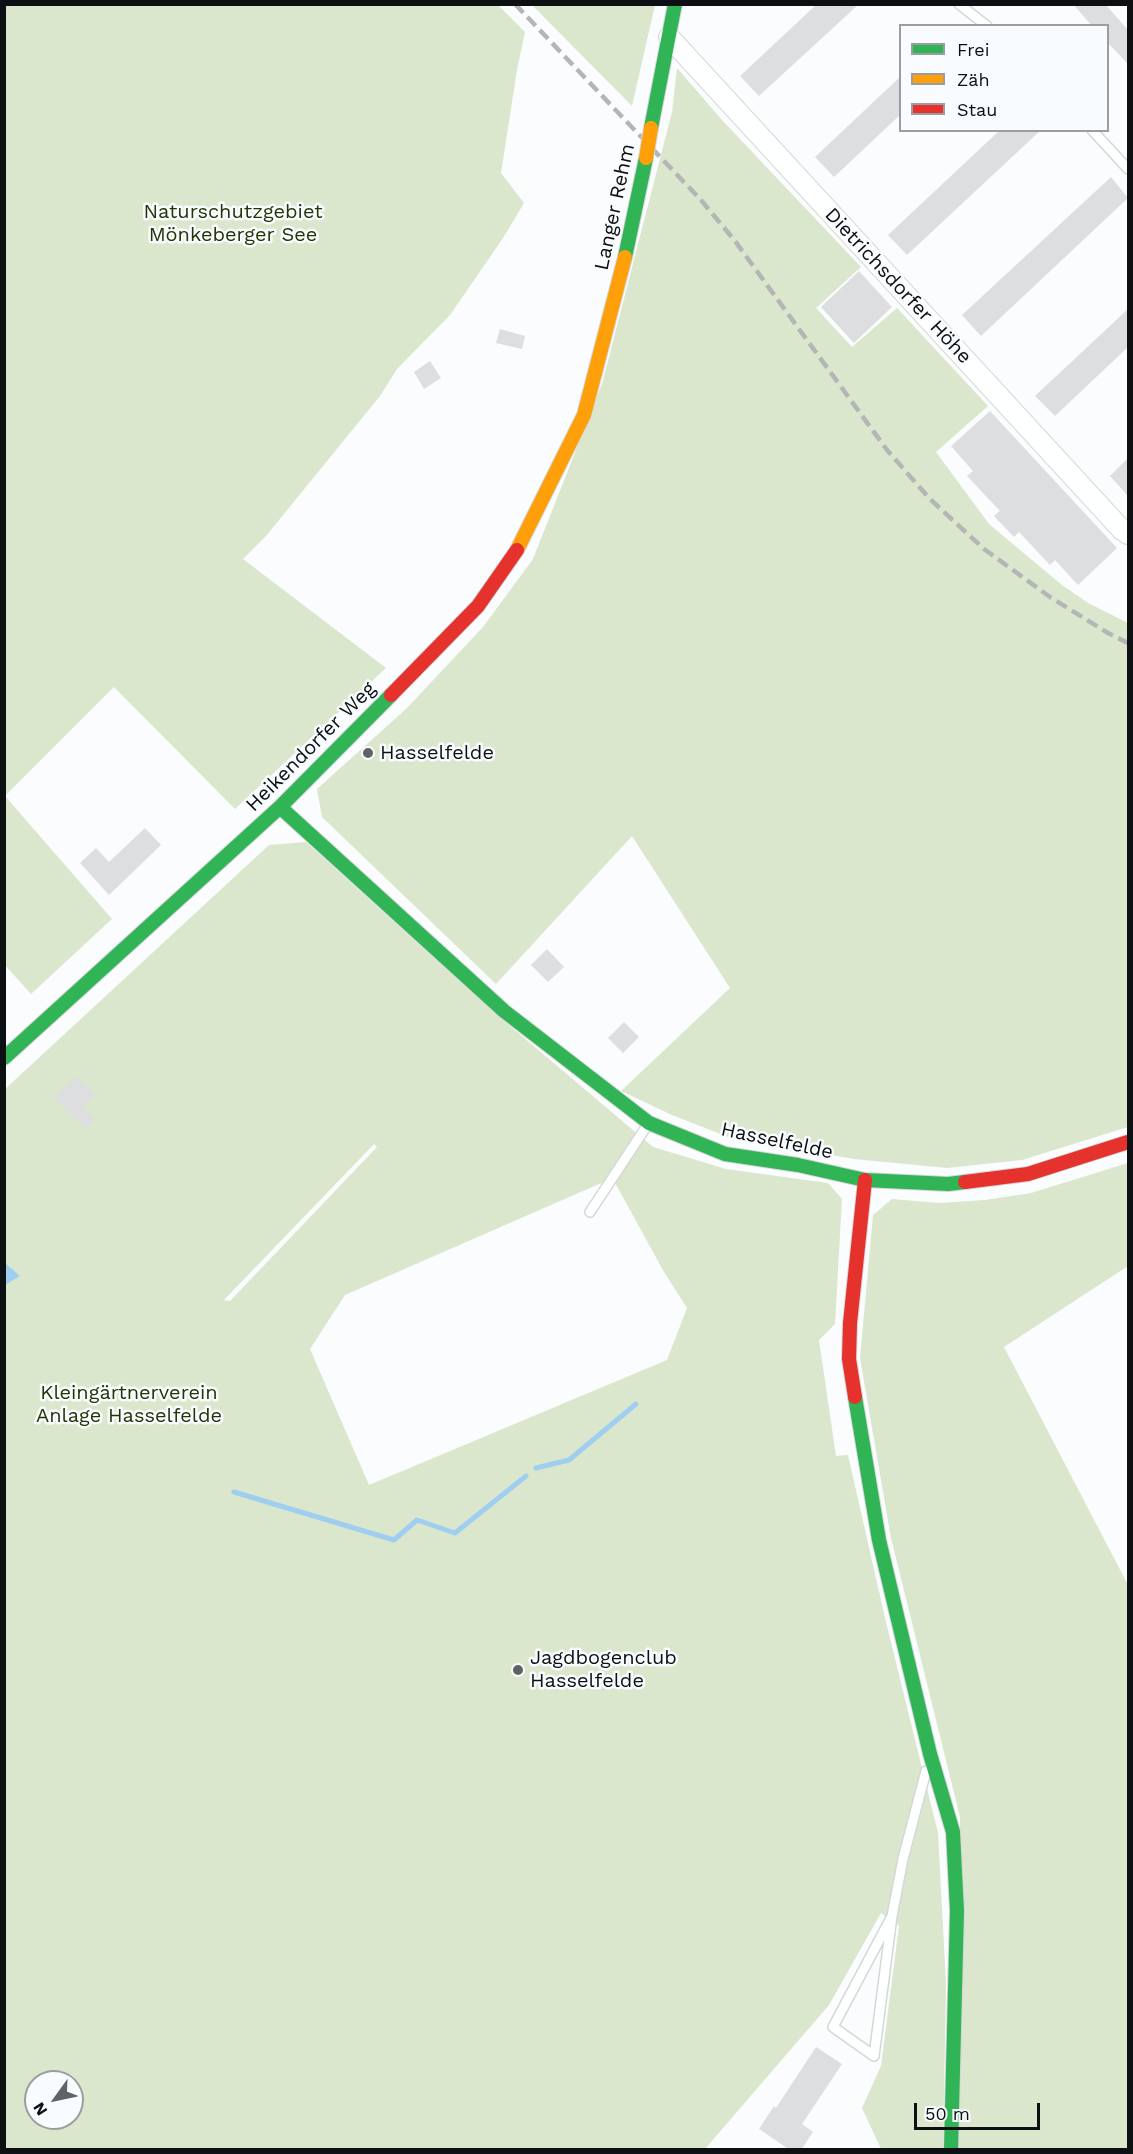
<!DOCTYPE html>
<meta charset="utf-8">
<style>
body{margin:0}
#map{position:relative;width:1133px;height:2154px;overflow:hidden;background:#fafcfe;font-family:"Work Sans",sans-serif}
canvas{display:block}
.frame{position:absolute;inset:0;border:6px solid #0d1012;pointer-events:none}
.legend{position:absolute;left:899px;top:24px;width:210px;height:108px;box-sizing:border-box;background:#f9fcff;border:2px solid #9b9ea0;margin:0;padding:8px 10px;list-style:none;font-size:18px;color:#0d1012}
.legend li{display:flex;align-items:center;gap:12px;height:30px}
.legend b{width:30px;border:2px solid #9b9ea0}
.north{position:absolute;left:24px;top:2070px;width:60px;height:60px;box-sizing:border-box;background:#f9fcff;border:2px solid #9b9ea0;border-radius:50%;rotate:237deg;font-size:16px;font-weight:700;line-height:24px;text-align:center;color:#0d1012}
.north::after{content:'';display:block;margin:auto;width:21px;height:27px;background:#606365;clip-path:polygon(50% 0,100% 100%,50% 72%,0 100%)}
.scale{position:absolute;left:914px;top:2103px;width:126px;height:27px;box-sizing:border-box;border:3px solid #0d1012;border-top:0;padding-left:8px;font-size:18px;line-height:21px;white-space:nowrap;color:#0d1012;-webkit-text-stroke:4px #f9fcff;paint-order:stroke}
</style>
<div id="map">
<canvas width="1133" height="2154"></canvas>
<div class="frame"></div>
<ul class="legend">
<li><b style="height:8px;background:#30b455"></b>Frei</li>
<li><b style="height:8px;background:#ff9f0a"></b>Zäh</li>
<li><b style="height:8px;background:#e5322d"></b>Stau</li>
</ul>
<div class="north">N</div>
<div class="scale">50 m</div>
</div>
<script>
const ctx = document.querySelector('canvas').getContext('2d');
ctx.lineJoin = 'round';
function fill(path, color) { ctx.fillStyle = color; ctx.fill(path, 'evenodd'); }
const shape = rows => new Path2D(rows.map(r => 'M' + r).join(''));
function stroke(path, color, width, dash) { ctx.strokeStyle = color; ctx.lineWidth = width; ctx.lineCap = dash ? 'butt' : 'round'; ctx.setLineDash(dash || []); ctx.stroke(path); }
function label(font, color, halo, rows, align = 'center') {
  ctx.font = font + ' "Work Sans",sans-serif'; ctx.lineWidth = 5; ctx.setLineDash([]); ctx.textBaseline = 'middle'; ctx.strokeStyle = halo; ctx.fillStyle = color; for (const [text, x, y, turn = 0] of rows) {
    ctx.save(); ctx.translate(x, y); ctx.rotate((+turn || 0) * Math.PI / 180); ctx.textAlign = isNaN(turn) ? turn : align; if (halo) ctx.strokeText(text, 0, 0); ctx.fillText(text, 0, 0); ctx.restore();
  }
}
fill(shape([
 [4,5,498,5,525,32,517,70,501,173,524,203,503,238,450,315,397,369,380,396,266,536,243,559,386,668,235,809,114,687,5,796,112,919,31,994,4,964],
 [532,5,655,5,632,106],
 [677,68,722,120,861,267,816,308,852,347,897,308,988,406,936,452,989,524,1062,585,1088,603,1128,623,1128,1127,1022,1160,947,1168,854,1159,728,1137,672,1115,621,1091,730,988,632,836,496,984,322,817,317,789,406,709,483,627,533,559,602,384,672,112],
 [306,842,490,1009,653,1147,726,1169,828,1183,842,1199,835,1324,819,1340,836,1456,848,1455,885,1618,938,1833,946,1983,943,2150,881,2149,862,2108,881,2066,899,1926,881,1913,829,2005,705,2149,5,2149,4,1090,269,845],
 [374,1144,377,1147,230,1301,224,1300],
 [613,1179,664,1272,687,1308,667,1360,369,1485,310,1349,345,1295,599,1184],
 [36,2082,72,2082,72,2118,36,2118],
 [1128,1163,1128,1266,1004,1347,1128,1585,1128,2149,958,2149,960,1817,891,1538,860,1358,873,1215,892,1199,939,1203,985,1200,1031,1193]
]), '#dae7cc');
fill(shape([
 [5,1263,20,1276,5,1285,4,1285]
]), '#a0cef1');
stroke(shape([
 [536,1468,569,1460,636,1404],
 [234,1492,394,1540,417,1520,455,1533,526,1476]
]), '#a0cef1', 5);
fill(shape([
 [817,4,859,4,759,96,740,76],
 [1073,4,1105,4,1128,30,1128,64,1107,42,1107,26,1092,26],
 [900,77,900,115,834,177,815,157],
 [1000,130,1041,130,907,255,888,235],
 [1111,177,1128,198,981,336,962,315],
 [859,271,892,307,854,343,821,307],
 [1128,309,1128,347,1055,416,1035,396],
 [500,329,525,336,522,349,496,343],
 [430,361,441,378,424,389,414,372],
 [990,411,1117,548,1078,585,1055,560,1050,565,1019,532,1014,537,994,516,1000,511,967,476,973,471,951,446],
 [1128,458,1128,496,1110,476],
 [145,828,161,845,109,895,80,863,96,848,109,862],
 [547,949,564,967,548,982,531,965],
 [624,1022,639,1037,623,1053,608,1038],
 [76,1076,96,1095,83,1107,95,1119,85,1129,54,1098],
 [816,2047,842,2064,802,2124,813,2132,801,2150,790,2150,759,2129,774,2106,776,2108]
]), '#dddee0');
const lane = shape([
 [959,4,987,26],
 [1092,130,1128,169],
 [590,1212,648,1124],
 [892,1916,833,2027,874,2056,892,1916,903,1859,926,1771]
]);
const street = shape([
 [669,37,1122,530,1128,534]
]);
const fast = shape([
 [651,128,675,4],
 [625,257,646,158],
 [280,807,504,1011,649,1123,725,1154,798,1165,865,1180,948,1184,965,1182],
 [4,1058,280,807,391,695],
 [855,1397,879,1540,930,1754,953,1832,957,1911,951,2150]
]);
const slow = shape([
 [517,550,584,415,625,257]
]);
const jam = shape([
 [391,695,478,606,517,550],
 [965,1182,1028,1174,1128,1142],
 [855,1397,849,1359,850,1323,865,1180]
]);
stroke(lane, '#d5d7d9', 12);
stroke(street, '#d5d7d9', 22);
stroke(fast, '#d5d7d9', 16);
stroke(slow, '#d5d7d9', 16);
stroke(jam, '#d5d7d9', 16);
stroke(lane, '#feffff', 9);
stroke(street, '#feffff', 20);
stroke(fast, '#30b455', 14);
stroke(slow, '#ff9f0a', 14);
stroke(jam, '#e5322d', 14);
stroke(shape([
 [515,4,701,200,735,241,887,450,930,499,984,549,1050,597,1108,633,1128,643]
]), '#b5b5b6', 4.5, [12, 6]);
const slowBridge = shape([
 [646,158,651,128]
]);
stroke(slowBridge, '#d5d7d9', 16, []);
stroke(slowBridge, '#ff9f0a', 14);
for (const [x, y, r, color] of [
 [368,753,6,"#606365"],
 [518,1670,6,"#606365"]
]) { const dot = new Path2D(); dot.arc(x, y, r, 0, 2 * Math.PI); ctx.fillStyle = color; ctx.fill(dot); stroke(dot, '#f9fcff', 2); }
label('20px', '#0d1012', '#f9fcff', [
 ["Langer Rehm",615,207,-78],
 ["Dietrichsdorfer Höhe",898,286,47],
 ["Heikendorfer Weg",311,747,-45],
 ["Hasselfelde",777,1141,12]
]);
label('20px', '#233503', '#f9fcff', [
 ["Naturschutzgebiet",233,212],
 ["Mönkeberger See",233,235],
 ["Kleingärtnerverein",129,1393],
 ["Anlage Hasselfelde",129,1416]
]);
label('20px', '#0d1012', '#f9fcff', [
 ["Hasselfelde",380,753],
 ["Jagdbogenclub",530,1658],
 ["Hasselfelde",530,1681]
], 'left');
</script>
